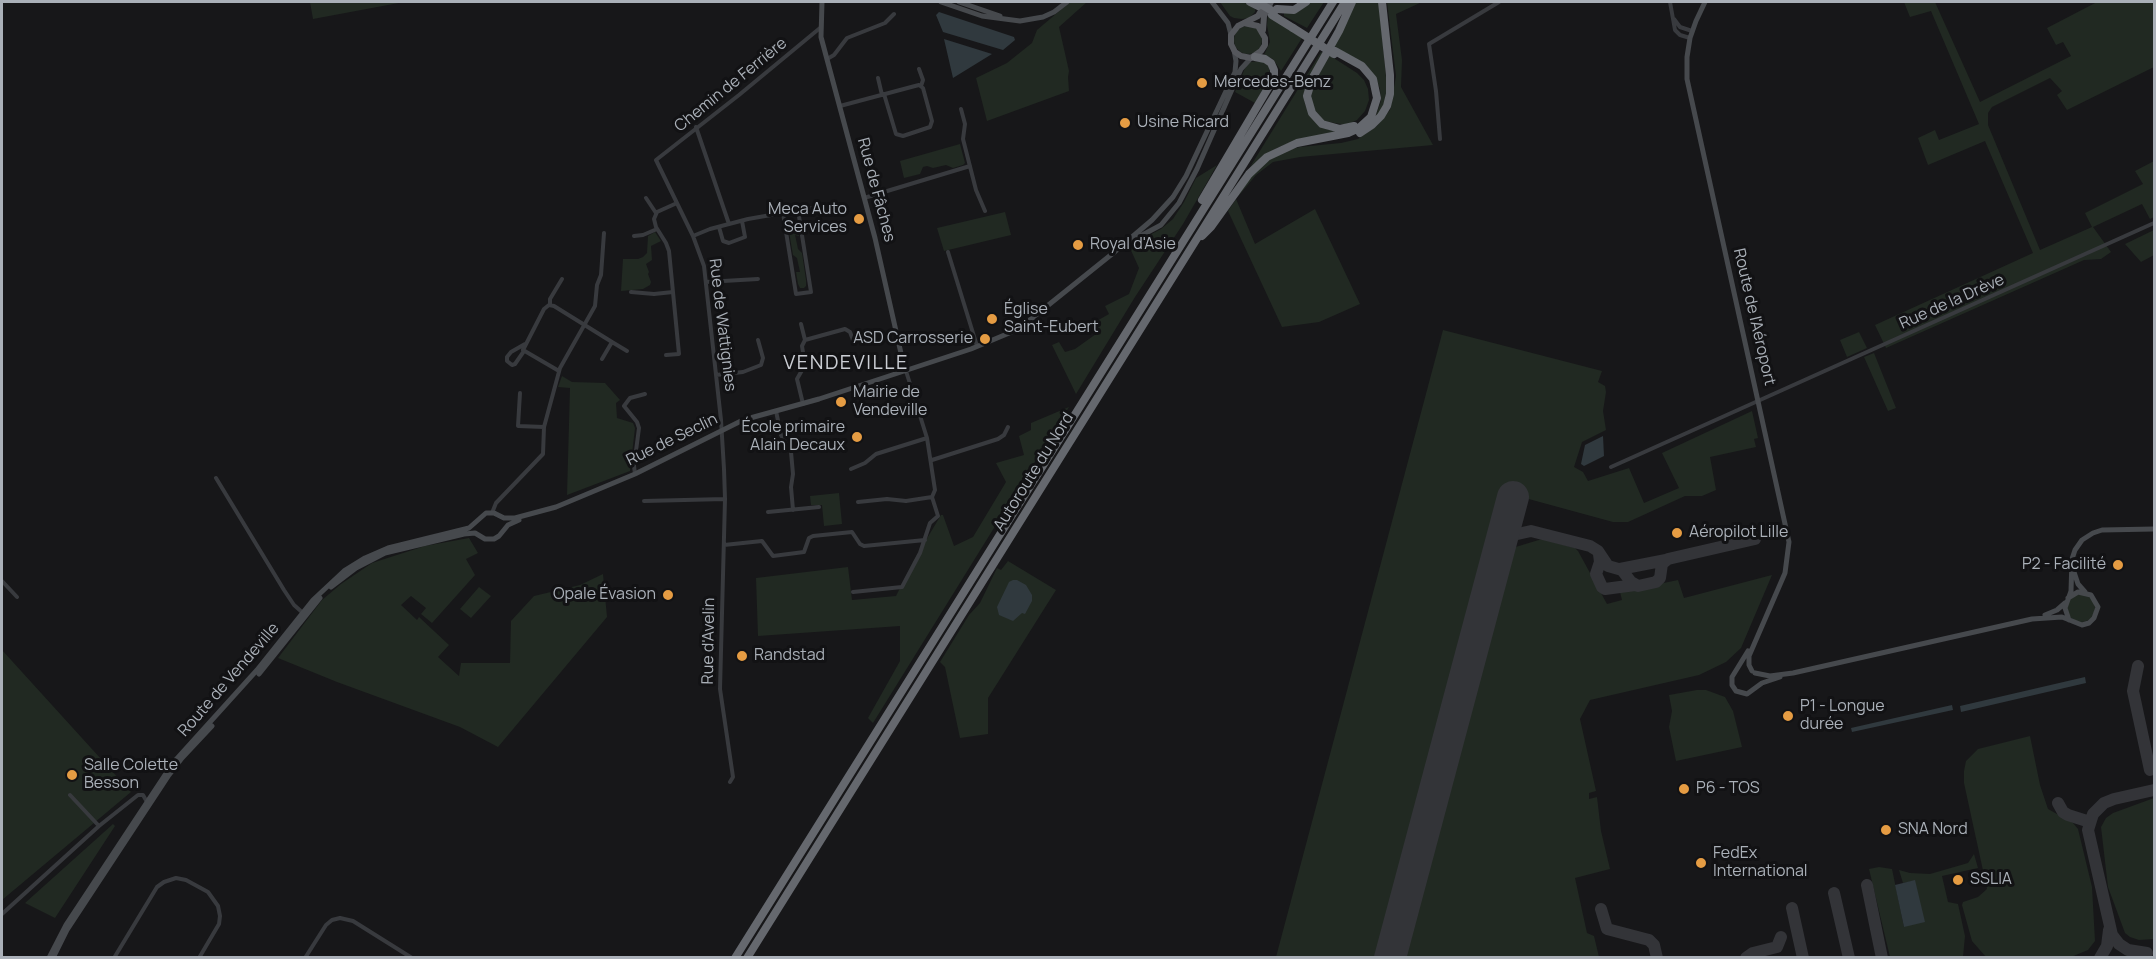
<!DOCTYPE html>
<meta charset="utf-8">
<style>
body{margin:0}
#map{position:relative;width:2156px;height:959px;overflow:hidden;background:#171719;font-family:Manrope,sans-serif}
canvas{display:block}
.frame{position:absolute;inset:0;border:3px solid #aab0b8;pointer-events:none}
</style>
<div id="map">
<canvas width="2156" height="959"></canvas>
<div class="frame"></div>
</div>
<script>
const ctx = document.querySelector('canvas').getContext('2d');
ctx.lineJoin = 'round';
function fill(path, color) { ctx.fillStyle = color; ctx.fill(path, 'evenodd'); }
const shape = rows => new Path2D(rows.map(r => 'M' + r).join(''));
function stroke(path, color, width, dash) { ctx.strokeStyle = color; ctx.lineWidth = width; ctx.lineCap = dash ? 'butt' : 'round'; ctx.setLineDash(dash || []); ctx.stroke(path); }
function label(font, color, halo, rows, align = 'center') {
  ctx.font = font + ' Manrope,sans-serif'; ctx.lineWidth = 6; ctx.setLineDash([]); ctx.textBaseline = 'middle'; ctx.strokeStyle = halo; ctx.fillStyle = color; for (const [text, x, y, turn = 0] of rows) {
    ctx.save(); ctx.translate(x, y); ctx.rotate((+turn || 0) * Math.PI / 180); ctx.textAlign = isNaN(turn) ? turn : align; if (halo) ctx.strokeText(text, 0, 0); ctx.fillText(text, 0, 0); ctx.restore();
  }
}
fill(shape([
 [310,2,404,2,313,19],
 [1070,2,1087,2,1059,27,1069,71,1068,77,1069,91,987,121,976,78,1007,63,1032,43,1037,30],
 [1220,2,1244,2,1255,9,1255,12,1249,18,1242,19,1234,18,1230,16],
 [1309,2,1324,2,1307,28,1284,16,1284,13],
 [1355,2,1379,2,1387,88,1384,107,1375,118,1381,101,1380,89,1376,78,1365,64,1334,47],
 [1387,2,1422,2,1396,14,1402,60,1401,87,1433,145,1300,157,1273,162,1256,175,1236,199,1255,244,1315,209,1360,304,1319,322,1282,327,1228,211,1255,171,1269,160,1284,151,1300,147,1341,143,1358,139,1377,126,1390,110,1396,76],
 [1904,2,1935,2,1980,102,2071,56,2063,42,2056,45,2047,28,2097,2,2154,2,2154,67,2067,110,2057,95,2062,91,2050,78,1992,107,1988,113,1988,125,2040,250,2092,227,2085,213,2143,184,2135,171,2154,161,2154,217,2150,219,2142,204,2093,227,2111,252,2101,259,2084,260,1886,348,1875,325,2033,253,1985,141,1928,165,1918,138,1935,130,1939,140,1979,124,1931,11,1910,17],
 [1268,16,1302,38,1281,71,1273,59,1264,55,1270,42,1267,25],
 '1234 40a14 14 0 1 1 28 0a14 14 0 1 1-28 0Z',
 [1321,52,1324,53,1306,85,1304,95,1305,104,1310,115,1318,124,1329,130,1339,131,1292,142,1277,148,1264,155,1250,167],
 [1329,55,1357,73,1364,80,1368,89,1369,100,1365,111,1357,120,1346,125,1324,121,1314,109,1311,98,1312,87],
 [1262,61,1269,66,1270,76,1255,103,1235,92,1246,66,1250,62],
 [960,144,965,163,963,165,953,168,946,165,933,168,927,166,923,167,920,174,904,178,900,161],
 [1217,165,1183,224,1135,297,1076,394,1052,345,1059,342,1065,352,1075,349,1096,334,1095,322,1109,314,1105,306,1129,294,1139,268,1129,246,1161,229,1173,219,1184,202,1196,178],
 [1005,212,1011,235,944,251,937,228],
 [790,221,795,221,797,225,799,236,795,235,797,244,798,249,802,253,806,280,806,286,804,288,800,288,798,284,796,272,800,272,797,258,793,255,788,226],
 [2154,230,2154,255,2141,262,2125,244],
 [655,232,661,241,651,246,652,260,646,264,649,272,648,274,651,282,650,285,643,289,621,291,623,259,638,259,643,257,647,253,648,236],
 [1443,330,1602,371,1598,382,1605,386,1606,392,1603,411,1606,430,1582,442,1574,467,1583,472,1588,481,1629,468,1644,503,1679,488,1662,453,1752,411,1758,438,1754,439,1756,447,1710,457,1716,490,1702,496,1685,496,1628,522,1613,522,1503,492,1379,957,1276,957],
 [1859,332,1867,348,1847,357,1840,340],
 [1874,353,1896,408,1888,411,1864,357],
 [562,376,572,382,605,383,620,400,616,403,617,418,633,423,635,428,630,471,567,495,570,388,558,387],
 [1069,407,873,723,868,718,900,661,900,626,758,636,756,578,848,567,852,600,896,596,914,560,941,515,943,515,954,546,973,537,1006,482,996,463,1024,455,1019,436,1031,430,1031,423],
 [839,493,842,524,824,526,822,505,811,505,810,496],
 [469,538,478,553,466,559,475,575,432,623,421,614,426,608,411,596,401,605,417,620,419,617,449,645,438,657,459,676,461,663,510,663,511,621,534,596,580,585,603,574,607,617,498,747,460,727,337,682,278,658,322,600,341,584,372,563,425,546],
 [1542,539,1575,548,1578,551,1607,604,1622,600,1620,592,1678,580,1684,598,1772,575,1741,648,1726,662,1699,675,1590,700,1580,719,1596,791,1589,793,1589,799,1597,797,1601,831,1610,869,1575,878,1587,933,1594,936,1599,957,1401,957,1509,549],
 [1008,561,1056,590,988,698,988,734,960,738,945,667,940,662,969,615,980,603,997,568,1001,570],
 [479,587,491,596,471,618,460,609],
 '2067 608a14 14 0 1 1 28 0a14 14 0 1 1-28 0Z',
 [2,650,131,792,2,900],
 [1697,690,1706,690,1725,697,1733,711,1742,747,1676,761,1669,727,1672,711,1669,695],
 [2030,736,2040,785,2048,809,2073,823,2078,829,2092,887,2095,941,2088,950,2071,957,1986,957,1972,941,1962,905,1963,902,1978,897,1987,889,1964,783,1964,771,1966,761,1978,749],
 [2154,798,2154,939,2139,940,2130,937,2125,933,2108,887,2101,827,2106,818,2113,813],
 [113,824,115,826,55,918,25,903],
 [1974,854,1978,868,1942,876,1948,902,1958,904,1965,936,1963,957,1890,957,1869,869,1879,867,1892,869,1904,927,1915,881,1903,883,1899,870,1910,873,1930,874,1968,863]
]), '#212922');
fill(shape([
 [939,12,1014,37,1015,40,1003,50,943,32,936,15],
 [944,39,992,54,953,78],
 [1603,436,1604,456,1584,466,1581,464,1585,445],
 [1013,580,1017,580,1026,585,1032,595,1032,601,1025,614,1022,613,1013,621,999,615,997,607,1009,582],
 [2085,677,2086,683,1961,712,1960,706],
 [1952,705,1953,710,1852,732,1851,728],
 [1915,880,1925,922,1904,927,1895,885]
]), '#30393e');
stroke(shape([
 [1500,546,1513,535,1531,531,1590,546,1598,551,1608,566,1622,570,1631,582,1638,586,1656,582,1660,578,1662,564,1668,559,1755,539],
 [1599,554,1600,562,1596,574,1602,587,1605,589,1635,585],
 [1620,569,1666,560],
 [2138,666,2133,691,2150,770],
 [2058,803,2063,812,2068,815,2090,822],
 [1867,885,1882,958],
 [1834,893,1849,958],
 [1792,908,1803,958],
 [1601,909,1607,929,1649,940,1654,945,1657,958],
 [2147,953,2128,950,2119,944,2112,935,2088,830,2093,814,2104,803,2114,799,2154,790],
 [1746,958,1753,953,1777,947,1781,937],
 [2100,958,2107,946,2109,930]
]), '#333438', 12);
stroke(shape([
 [1390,958,1513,497]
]), '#333438', 32);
stroke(shape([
 [1670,2,1675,30,1680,35,1690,38],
 [1674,19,1680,27,1692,31],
 [827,59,834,55,847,38,885,23,894,14],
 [919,69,923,80,921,86],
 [878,78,882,95],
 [840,106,915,86,919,85,923,88,932,121,930,127,903,136,896,134,884,94],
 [961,109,965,124,963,139,976,190,985,211],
 [696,127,729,224],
 [1440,139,1436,91,1429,44,1499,2],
 [646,198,656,213],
 [864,198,970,166],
 [783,213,796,294,811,292,798,210],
 [719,227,723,241,729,243,745,237,742,221],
 [634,236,643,235,657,229],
 [693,236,710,229,748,219,811,208],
 [948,252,977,346],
 [706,282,758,279],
 [631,292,654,294,673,292],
 [550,305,550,299,562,279],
 [801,324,805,340],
 [612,342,627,351],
 [524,351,515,364,512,365,507,361,507,357,511,352,525,344],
 [666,355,679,354,669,251,666,243,656,227,654,219,657,212,677,203],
 [559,371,523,350,544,309,549,305,554,306,612,342,602,359],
 [906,371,927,438,935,490,932,497],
 [716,375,743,372,761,365,763,358,758,340],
 [520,393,518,426,544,427],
 [803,404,797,379,805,365,802,346,805,340,845,329,850,332,853,340],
 [776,411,781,435,791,452,793,474,791,487,793,510],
 [932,460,998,439,1004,435,1008,427],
 [1611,467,2154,223],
 [851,469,865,463,876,454,927,438],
 [635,474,634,466,639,428,637,422,624,406,630,398,645,394],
 [216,478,284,590,294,605,303,613],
 [644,501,725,499],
 [858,502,887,499,906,501,932,497],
 [768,512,819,507],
 [492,513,496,503,543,454,544,427,560,368,595,306,597,285,601,275,604,233],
 [724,545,762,541,773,556,804,552,809,538,813,536,852,532,860,544,864,546,925,540],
 [2,581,17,597],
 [853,592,902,587,920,553,930,523,938,516,932,497],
 [730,782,733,777,720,689,725,499,724,469,721,420,704,266,693,236,656,160,739,95,820,28],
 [70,795,99,826],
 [2,914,99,826,138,795,143,795,147,802],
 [114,958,157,887,164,882,176,878,186,880,208,892,218,906,220,916,219,924,199,958],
 [305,958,326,925,332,920,340,918,353,921,412,958]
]), '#383a3e', 4);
stroke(shape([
 [822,2,821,37,875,238,905,371],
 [941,2,982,16,1020,21,1043,17,1054,12,1067,2],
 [959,2,1000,16],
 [1212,2,1228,23,1231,35],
 [1705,2,1696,21,1690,38,1687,57,1687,79,1789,542,1785,573,1749,656,1749,665,1752,671],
 [1131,241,1161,225,1179,203,1197,169,1241,69,1251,58],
 [2074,572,2078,584,2085,592],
 [331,587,356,568,385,553,464,534,475,533,485,539,494,539,499,536,508,525,519,520],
 [2045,615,2057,610,2065,603],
 [2069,620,2065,608,2071,591,2072,559,2075,550,2082,540,2093,533,2102,530,2154,529],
 [1748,651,1732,677,1732,685,1736,691,1747,694,1762,683,1780,677],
 [1755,673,1770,676,1793,673,2032,619,2062,617,2082,625,2089,623,2094,618,2098,607,2091,595,2078,592,2068,598],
 [259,674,320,598],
 [49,958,66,925,173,763,257,670,313,600,344,571,365,558,388,548,469,528,486,513,494,513,504,518,515,518,556,507,635,474,743,420,819,399,971,349,1014,331,1031,319,1112,254,1152,220,1173,197,1186,176,1235,72,1236,61,1234,50],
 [53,958,67,930,169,775,182,758,212,726]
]), '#46494d', 5);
stroke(shape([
 [1244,23,1258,26,1265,38,1265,45,1261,51,1251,58,1241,56,1235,52,1231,44,1231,35,1238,26,1258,16,1266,2],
 [1263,30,1264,16,1271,2]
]), '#55575c', 6);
stroke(shape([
 [1250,2,1258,6],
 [1352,2,1339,31,1312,79,1307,96,1312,113,1322,124,1340,129,1354,126],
 [1277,9,1294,10,1306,2],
 [1272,15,1293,28],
 [1360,133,1372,125,1381,116,1387,106,1390,94,1390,75,1382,2],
 [1202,200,1274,78,1274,70,1271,63,1265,59,1255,57],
 [1202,236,1211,227,1249,174,1267,157,1297,143,1348,133,1359,128,1371,117,1377,98,1373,79,1362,66,1335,51],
 [735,958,1333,2],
 [747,958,1345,2]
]), '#65686e', 8);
stroke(shape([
 [1259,3,1274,12],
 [1293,28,1334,54]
]), '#65686e', 8);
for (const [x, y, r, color] of [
 [1202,83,6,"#e59c43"],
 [1125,123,6,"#e59c43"],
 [859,219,6,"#e59c43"],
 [1078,245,6,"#e59c43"],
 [992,319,6,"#e59c43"],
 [985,339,6,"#e59c43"],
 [841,402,6,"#e59c43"],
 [857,437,6,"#e59c43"],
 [1677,533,6,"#e59c43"],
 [2118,565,6,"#e59c43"],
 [668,595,6,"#e59c43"],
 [742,656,6,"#e59c43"],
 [1788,716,6,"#e59c43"],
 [72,775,6,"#e59c43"],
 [1684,789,6,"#e59c43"],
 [1886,830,6,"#e59c43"],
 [1701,863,6,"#e59c43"],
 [1958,880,6,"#e59c43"]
]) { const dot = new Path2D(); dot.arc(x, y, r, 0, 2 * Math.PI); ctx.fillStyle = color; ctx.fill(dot); stroke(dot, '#121214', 2); }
label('16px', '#aab0b8', '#121214', [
 ["Mercedes-Benz",1214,83],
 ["Usine Ricard",1137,123],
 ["Meca Auto",847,210,"right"],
 ["Services",847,228,"right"],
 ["Royal d'Asie",1090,245],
 ["Église",1004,310],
 ["Saint-Eubert",1004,328],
 ["ASD Carrosserie",973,339,"right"],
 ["Mairie de",853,393],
 ["Vendeville",853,411],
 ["École primaire",845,428,"right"],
 ["Alain Decaux",845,446,"right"],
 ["Aéropilot Lille",1689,533],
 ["P2 - Facilité",2106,565,"right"],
 ["Opale Évasion",656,595,"right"],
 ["Randstad",754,656],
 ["P1 - Longue",1800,707],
 ["durée",1800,725],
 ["Salle Colette",84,766],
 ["Besson",84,784],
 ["P6 - TOS",1696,789],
 ["SNA Nord",1898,830],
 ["FedEx",1713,854],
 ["International",1713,872],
 ["SSLIA",1970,880]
], 'left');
label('16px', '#aab0b8', '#121214', [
 ["Chemin de Ferrière",731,85,-39],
 ["Rue de Fâches",876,190,75],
 ["Rue de la Drève",1952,302,-24],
 ["Route de l'Aéroport",1754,317,77],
 ["Rue de Wattignies",722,325,83],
 ["Rue de Seclin",672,440,-26],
 ["Autoroute du Nord",1034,472,-58],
 ["Rue d'Avelin",709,641,-89],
 ["Route de Vendeville",229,680,-49]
]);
ctx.letterSpacing = '1.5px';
label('20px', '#cbced4', '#121214', [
 ["VENDEVILLE",846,363]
]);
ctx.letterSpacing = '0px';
</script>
